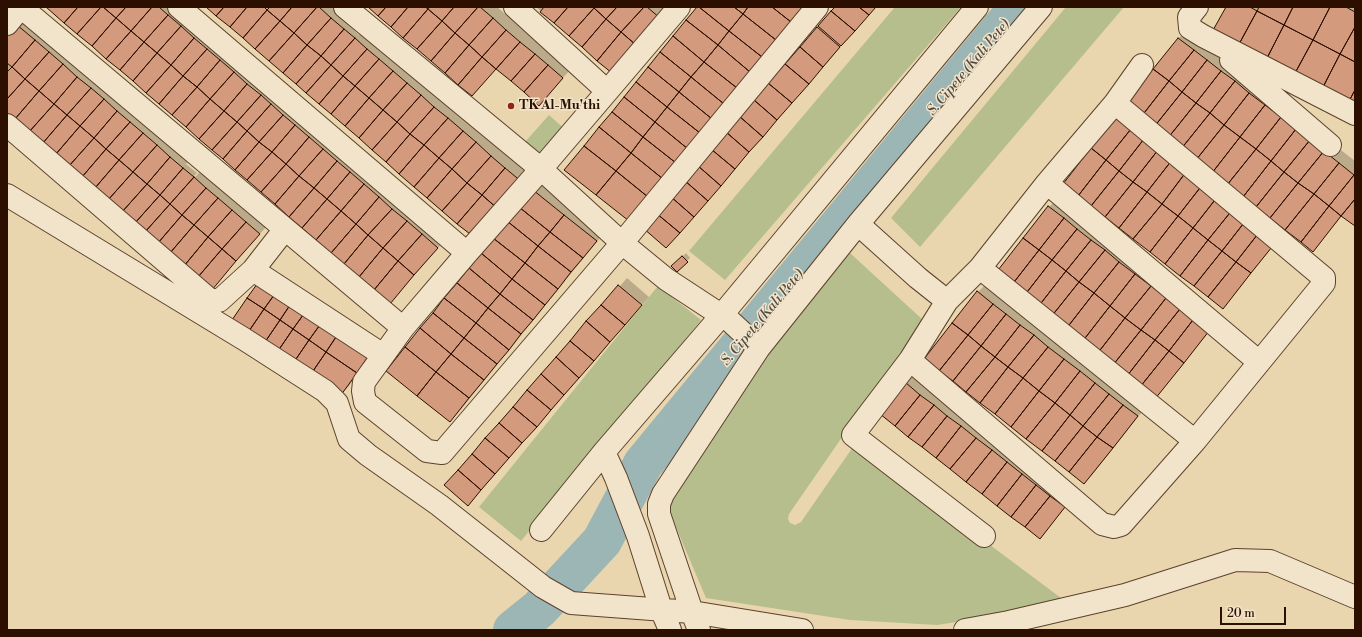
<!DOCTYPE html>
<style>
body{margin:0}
#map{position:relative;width:1362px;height:637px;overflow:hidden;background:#ead6ae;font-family:"Libre Bodoni",serif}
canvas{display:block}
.frame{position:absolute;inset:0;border:8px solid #2d0f00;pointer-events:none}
.scale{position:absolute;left:1220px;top:607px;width:66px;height:18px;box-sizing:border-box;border:2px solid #2d0f00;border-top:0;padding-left:5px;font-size:12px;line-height:14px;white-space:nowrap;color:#2d0f00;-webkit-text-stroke:3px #f1e4ca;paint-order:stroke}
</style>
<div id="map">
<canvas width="1362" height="637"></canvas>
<div class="frame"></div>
<div class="scale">20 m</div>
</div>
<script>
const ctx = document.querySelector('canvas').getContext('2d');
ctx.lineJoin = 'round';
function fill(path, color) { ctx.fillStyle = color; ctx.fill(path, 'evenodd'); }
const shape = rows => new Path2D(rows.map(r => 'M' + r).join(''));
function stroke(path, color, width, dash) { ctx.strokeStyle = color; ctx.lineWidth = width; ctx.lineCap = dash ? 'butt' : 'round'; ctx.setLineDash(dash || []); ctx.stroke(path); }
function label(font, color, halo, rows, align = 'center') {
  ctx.font = font + ' "Libre Bodoni",serif'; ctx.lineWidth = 3; ctx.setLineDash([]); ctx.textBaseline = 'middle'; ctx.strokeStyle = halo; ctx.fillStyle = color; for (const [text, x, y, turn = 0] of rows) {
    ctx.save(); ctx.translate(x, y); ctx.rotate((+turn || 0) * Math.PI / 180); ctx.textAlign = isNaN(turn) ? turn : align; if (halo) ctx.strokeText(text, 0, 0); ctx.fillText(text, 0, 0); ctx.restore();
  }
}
fill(shape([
 [895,7,961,7,725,280,689,251],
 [1066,7,1124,7,920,247,891,218],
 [549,115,568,132,544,159,525,142],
 [850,253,923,320,789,514,788,519,790,523,795,525,801,522,855,444,1065,601,1008,614,937,625,850,620,706,598,667,506,742,381],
 [658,286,701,320,521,541,479,507],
 [539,621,548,630,524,630]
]), '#b5be8c');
fill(shape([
 [48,7,175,7,445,240,398,294],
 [208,7,335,7,351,21,348,25,359,35,363,31,529,174,481,228],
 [369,7,497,7,570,70,547,96,497,67],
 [536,7,664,7,667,10,611,72],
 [836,7,875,7,674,239,818,28],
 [1227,7,1355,7,1355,105],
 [26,18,190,160,186,164,197,173,194,176,195,177,202,170,267,226,219,280,7,112,7,38],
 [1187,30,1355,161,1355,225,1342,216,1313,250,1126,105,1179,38],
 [541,183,604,233,458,413,450,421,387,371],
 [1064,184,1283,233,1230,300,1223,308],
 [1057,199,1216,323,1163,389,1155,397,1049,207],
 [686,253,690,258,677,270,673,266],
 [627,278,649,297,476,496,446,485],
 [986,284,1145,408,1092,475,1084,483,978,292],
 [233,319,376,347,349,386,341,394],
 [913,375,1072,499,1040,538,905,383]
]), '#0003');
stroke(shape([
 [513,630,539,609,602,541,643,464,1019,7]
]), '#9cb6b5', 40);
const building = shape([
 [46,7,78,7,64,23,46,7],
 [78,7,101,7,77,34,64,23,78,7],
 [101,7,103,7,116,18,92,46,77,34,101,7],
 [103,7,126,7,116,18,103,7],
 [126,7,152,7,131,31,116,18,126,7],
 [152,7,159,7,168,15,144,42,131,31,152,7],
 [206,7,224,7,216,16,206,7],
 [224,7,247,7,230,27,216,16,224,7],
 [247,7,264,7,267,10,243,38,230,27,247,7],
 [270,7,292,7,280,21,267,10,270,7],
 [292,7,317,7,294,33,280,21,292,7],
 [317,7,319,7,331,18,307,45,294,33,317,7],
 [368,7,386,7,378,16,368,7],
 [386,7,408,7,391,27,378,16,386,7],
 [408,7,425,7,428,9,403,38,391,27,408,7],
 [429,7,454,7,442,21,428,9,429,7],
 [454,7,478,7,455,33,442,21,454,7],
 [478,7,480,7,493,18,469,45,455,33,478,7],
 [544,7,568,7,554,23,540,12,544,7],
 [568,7,592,7,594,8,569,36,554,23,568,7],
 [595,7,617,7,606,19,594,8,595,7],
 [617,7,644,7,621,32,606,19,617,7],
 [644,7,647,7,660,18,636,45,621,32,644,7],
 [697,7,699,7,729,31,718,45,686,20,697,7],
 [699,7,734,7,743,14,729,31,699,7],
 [734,7,748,7,743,14,734,7],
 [748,7,772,7,791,22,776,40,743,14,748,7],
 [772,7,803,7,791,22,772,7],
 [835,7,859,7,869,15,855,31,831,11,835,7],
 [859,7,876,7,869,15,859,7],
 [1226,7,1250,7,1257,11,1238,46,1212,32,1226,7],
 [1259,7,1293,7,1284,25,1257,11,1259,7],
 [1293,7,1330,7,1313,40,1284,25,1293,7],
 [1330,7,1346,7,1355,12,1355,27,1340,54,1313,40,1330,7],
 [594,8,606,19,582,47,569,36,594,8],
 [428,9,442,21,417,49,403,38,428,9],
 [267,10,280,21,255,49,243,38,267,10],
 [831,11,855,31,841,46,818,26,831,11],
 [1257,11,1284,25,1266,60,1238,46,1257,11],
 [743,14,776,40,762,57,729,31,743,14],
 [168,15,181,26,157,53,144,42,168,15],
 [116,18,131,31,106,59,92,46,116,18],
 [331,18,344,29,321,56,307,45,331,18],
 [493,18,506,30,482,57,469,45,493,18],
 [606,19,621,32,597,61,582,47,606,19],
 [686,20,718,45,704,62,673,36,686,20],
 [280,21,294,33,269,61,255,49,280,21],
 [442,21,455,33,431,61,417,49,442,21],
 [17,25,35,40,12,67,7,63,7,36,17,25],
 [1284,25,1313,40,1294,75,1266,60,1284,25],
 [181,26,194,38,171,65,157,53,181,26],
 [817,27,840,47,823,67,800,47,817,27],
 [1355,27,1355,62,1340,54,1355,27],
 [344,29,355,38,331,65,321,56,344,29],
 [506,30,520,42,496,69,482,57,506,30],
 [131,31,144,42,120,70,106,59,131,31],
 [729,31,762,57,750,72,718,45,729,31],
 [621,32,636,45,612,73,597,61,621,32],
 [294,33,307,45,283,73,269,61,294,33],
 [455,33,469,45,445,73,431,61,455,33],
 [673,36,704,62,691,77,660,52,673,36],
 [194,38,207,49,183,76,171,65,194,38],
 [355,38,367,49,343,76,331,65,355,38],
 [1178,38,1194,50,1169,81,1153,69,1178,38],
 [35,40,49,52,25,79,12,67,35,40],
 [1313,40,1340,54,1322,89,1294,75,1313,40],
 [144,42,157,53,133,81,120,70,144,42],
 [520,42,535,54,511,81,496,69,520,42],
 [307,45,321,56,296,84,283,73,307,45],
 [469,45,482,57,458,85,445,73,469,45],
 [718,45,750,72,737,88,704,62,718,45],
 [800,47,823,67,809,84,785,64,800,47],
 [207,49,220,60,197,87,183,76,207,49],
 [367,49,379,59,355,86,343,76,367,49],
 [1194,50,1207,60,1182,92,1169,81,1194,50],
 [49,52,63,64,39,91,25,79,49,52],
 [660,52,691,77,679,92,648,67,660,52],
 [157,53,171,65,146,93,133,81,157,53],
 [535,54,548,65,524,92,511,81,535,54],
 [1340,54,1355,62,1355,90,1348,103,1322,89,1340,54],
 [321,56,331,65,306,93,296,84,321,56],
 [482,57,496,69,472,96,458,85,482,57],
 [379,59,393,71,369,98,355,86,379,59],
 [220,60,234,72,210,99,197,87,220,60],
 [1207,60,1221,71,1196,103,1182,92,1207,60],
 [704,62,737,88,724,104,691,77,704,62],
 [63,64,77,77,54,104,39,91,63,64],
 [785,64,809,84,792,103,768,83,785,64],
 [171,65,183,76,159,104,146,93,171,65],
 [331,65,343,76,319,104,306,93,331,65],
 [548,65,563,78,539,106,524,92,548,65],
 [12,67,25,79,7,99,7,72,12,67],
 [648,67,679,92,667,107,636,82,648,67],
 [1153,69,1169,81,1141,117,1125,105,1153,69],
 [393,71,407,83,383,110,369,98,393,71],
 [1221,71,1235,81,1210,113,1196,103,1221,71],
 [234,72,247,84,224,111,210,99,234,72],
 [183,76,197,87,172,115,159,104,183,76],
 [343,76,355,86,331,114,319,104,343,76],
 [77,77,91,88,67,115,54,104,77,77],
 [691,77,724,104,712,119,679,92,691,77],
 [25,79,39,91,15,119,7,113,7,99,25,79],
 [1169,81,1182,92,1154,127,1141,117,1169,81],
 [1235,81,1249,93,1224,125,1210,113,1235,81],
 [636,82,667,107,655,122,624,97,636,82],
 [407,83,421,95,397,122,383,110,407,83],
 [768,83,792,103,777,120,754,100,768,83],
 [247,84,261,95,237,122,224,111,247,84],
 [355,86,369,98,345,126,331,114,355,86],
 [197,87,210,99,186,127,172,115,197,87],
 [91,88,104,99,80,126,67,115,91,88],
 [1355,90,1355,107,1348,103,1355,90],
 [39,91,54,104,29,132,15,119,39,91],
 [679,92,712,119,700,133,667,107,679,92],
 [1182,92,1196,103,1168,138,1154,127,1182,92],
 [1249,93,1265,105,1240,137,1224,125,1249,93],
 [261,95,271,104,247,131,237,122,261,95],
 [421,95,434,107,410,134,397,122,421,95],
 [624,97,655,122,643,137,612,112,624,97],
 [369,98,383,110,359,138,345,126,369,98],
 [104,99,117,111,94,138,80,126,104,99],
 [210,99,224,111,199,139,186,127,210,99],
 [754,100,777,120,763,137,739,116,754,100],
 [1196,103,1210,113,1181,149,1168,138,1196,103],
 [54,104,67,115,42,144,29,132,54,104],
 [271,104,283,115,259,142,247,131,271,104],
 [1265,105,1281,117,1256,149,1240,137,1265,105],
 [434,107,448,118,424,145,410,134,434,107],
 [667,107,700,133,688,149,655,122,667,107],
 [383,110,397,122,372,150,359,138,383,110],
 [117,111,130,122,106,149,94,138,117,111],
 [224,111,237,122,212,150,199,139,224,111],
 [612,112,643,137,631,153,599,127,612,112],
 [1210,113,1224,125,1196,160,1181,149,1210,113],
 [67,115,80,126,56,154,42,144,67,115],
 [283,115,295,125,272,152,259,142,283,115],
 [739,116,763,137,749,152,726,132,739,116],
 [1116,117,1131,129,1106,160,1091,148,1116,117],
 [1281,117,1296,129,1271,161,1256,149,1281,117],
 [448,118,463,131,439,158,424,145,448,118],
 [130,122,143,133,119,160,106,149,130,122],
 [237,122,247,131,223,159,212,150,237,122],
 [397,122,410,134,386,162,372,150,397,122],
 [655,122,688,149,676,163,643,137,655,122],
 [295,125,309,137,286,164,272,152,295,125],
 [1224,125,1240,137,1212,173,1196,160,1224,125],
 [80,126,94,138,69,166,56,154,80,126],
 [599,127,631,153,616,171,584,146,599,127],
 [1131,129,1144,139,1119,171,1106,160,1131,129],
 [1296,129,1310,140,1284,172,1271,161,1296,129],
 [247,131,259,142,235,170,223,159,247,131],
 [463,131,476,142,452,169,439,158,463,131],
 [726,132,749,152,735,169,711,149,726,132],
 [143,133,157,145,133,172,119,160,143,133],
 [410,134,424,145,399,174,386,162,410,134],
 [309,137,323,149,299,176,286,164,309,137],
 [643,137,676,163,663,179,631,153,643,137],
 [1240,137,1256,149,1227,185,1212,173,1240,137],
 [94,138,106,149,82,177,69,166,94,138],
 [1144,139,1158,150,1133,182,1119,171,1144,139],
 [1310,140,1324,151,1298,183,1284,172,1310,140],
 [259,142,272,152,247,180,235,170,259,142],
 [476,142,491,156,467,183,452,169,476,142],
 [157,145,170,157,147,184,133,172,157,145],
 [424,145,439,158,414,187,399,174,424,145],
 [584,146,616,171,596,195,564,170,584,146],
 [1091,148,1106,160,1078,196,1063,184,1091,148],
 [106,149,119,160,95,188,82,177,106,149],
 [323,149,337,161,314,188,299,176,323,149],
 [711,149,735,169,721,186,697,165,711,149],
 [1256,149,1271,161,1243,197,1227,185,1256,149],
 [1158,150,1172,160,1147,192,1133,182,1158,150],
 [1324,151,1339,163,1314,194,1298,183,1324,151],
 [272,152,286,164,261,192,247,180,272,152],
 [631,153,663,179,648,197,616,171,631,153],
 [491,156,505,168,482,195,467,183,491,156],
 [170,157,183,168,160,195,147,184,170,157],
 [439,158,452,169,427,198,414,187,439,158],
 [119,160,133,172,108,200,95,188,119,160],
 [1106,160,1119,171,1091,206,1078,196,1106,160],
 [1172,160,1186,172,1162,204,1147,192,1172,160],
 [337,161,350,172,327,199,314,188,337,161],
 [1271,161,1284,172,1256,207,1243,197,1271,161],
 [1339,163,1354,175,1329,206,1314,194,1339,163],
 [286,164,299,176,275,204,261,192,286,164],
 [697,165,721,186,708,201,684,180,697,165],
 [183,168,194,177,170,204,160,195,183,168],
 [505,168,522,182,498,209,482,195,505,168],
 [452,169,467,183,442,211,427,198,452,169],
 [616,171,648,197,629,221,596,195,616,171],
 [1119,171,1133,182,1105,217,1091,206,1119,171],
 [133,172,147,184,122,212,108,200,133,172],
 [350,172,364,184,341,211,327,199,350,172],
 [1186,172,1203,184,1178,216,1162,204,1186,172],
 [1284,172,1298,183,1270,218,1256,207,1284,172],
 [1354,175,1355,175,1355,199,1341,216,1329,206,1354,175],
 [299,176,314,188,289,217,275,204,299,176],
 [194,177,206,188,182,215,170,204,194,177],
 [684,180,708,201,694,217,670,196,684,180],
 [1133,182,1147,192,1119,228,1105,217,1133,182],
 [467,183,482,195,457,224,442,211,467,183],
 [1298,183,1314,194,1285,230,1270,218,1298,183],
 [147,184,160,195,135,223,122,212,147,184],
 [364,184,379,197,356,224,341,211,364,184],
 [1203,184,1218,196,1193,228,1178,216,1203,184],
 [206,188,218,198,194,225,182,215,206,188],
 [314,188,327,199,302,228,289,217,314,188],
 [533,190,564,215,550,232,519,207,533,190],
 [1147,192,1162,204,1133,239,1119,228,1147,192],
 [1314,194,1329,206,1301,242,1285,230,1314,194],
 [160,195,170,204,145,232,135,223,160,195],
 [482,195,498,209,474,237,457,224,482,195],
 [670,196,694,217,680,233,656,213,670,196],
 [1218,196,1233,209,1208,240,1193,228,1218,196],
 [379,197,392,209,368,235,356,224,379,197],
 [218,198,232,210,208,237,194,225,218,198],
 [327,199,341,211,316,240,302,228,327,199],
 [1355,199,1355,226,1341,216,1355,199],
 [170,204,182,215,158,243,145,232,170,204],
 [1162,204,1178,216,1150,252,1133,239,1162,204],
 [1048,206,1064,218,1039,250,1023,238,1048,206],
 [1329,206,1341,216,1313,252,1301,242,1329,206],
 [519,207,550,232,538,246,507,221,519,207],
 [392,209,407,221,383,248,368,235,392,209],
 [1233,209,1247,219,1222,251,1208,240,1233,209],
 [232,210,246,222,222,249,208,237,232,210],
 [341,211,356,224,331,253,316,240,341,211],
 [656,213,680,233,666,248,643,228,656,213],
 [182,215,194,225,170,253,158,243,182,215],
 [564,215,597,241,583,258,550,232,564,215],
 [1178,216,1193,228,1165,264,1150,252,1178,216],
 [1064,218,1077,229,1052,260,1039,250,1064,218],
 [1247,219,1261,230,1236,262,1222,251,1247,219],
 [407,221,422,234,398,261,383,248,407,221],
 [507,221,538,246,525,263,493,238,507,221],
 [246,222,260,234,236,261,222,249,246,222],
 [356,224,368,235,344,264,331,253,356,224],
 [194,225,208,237,184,266,170,253,194,225],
 [1193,228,1208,240,1180,276,1165,264,1193,228],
 [1077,229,1091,240,1066,271,1052,260,1077,229],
 [1261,230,1276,242,1251,273,1236,262,1261,230],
 [550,232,583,258,571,272,538,246,550,232],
 [422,234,438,248,414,275,398,261,422,234],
 [368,235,383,248,359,277,344,264,368,235],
 [208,237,222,249,198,277,184,266,208,237],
 [493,238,525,263,512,279,481,253,493,238],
 [1023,238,1039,250,1011,286,995,274,1023,238],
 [1091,240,1105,250,1079,282,1066,271,1091,240],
 [1208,240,1222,251,1194,286,1180,276,1208,240],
 [538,246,571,272,558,289,525,263,538,246],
 [383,248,398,261,374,290,359,277,383,248],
 [222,249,236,261,212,290,198,277,222,249],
 [1039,250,1052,260,1024,296,1011,286,1039,250],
 [1105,250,1119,262,1094,293,1079,282,1105,250],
 [1222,251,1236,262,1208,297,1194,286,1222,251],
 [481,253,512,279,500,294,469,268,481,253],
 [682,256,688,262,677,272,671,266,682,256],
 [1052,260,1066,271,1038,307,1024,296,1052,260],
 [398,261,414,275,390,304,374,290,398,261],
 [1119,262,1135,274,1110,306,1094,293,1119,262],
 [1236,262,1251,273,1223,309,1208,297,1236,262],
 [525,263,558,289,545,305,512,279,525,263],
 [469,268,500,294,488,308,457,283,469,268],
 [1066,271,1079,282,1051,317,1038,307,1066,271],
 [1135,274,1151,286,1125,318,1110,306,1135,274],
 [512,279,545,305,533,320,500,294,512,279],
 [260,280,277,291,264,309,247,298,260,280],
 [1079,282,1094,293,1066,329,1051,317,1079,282],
 [457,283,488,308,476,323,444,298,457,283],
 [618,285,642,305,625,325,601,305,618,285],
 [1151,286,1166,298,1141,330,1125,318,1151,286],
 [277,291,292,302,280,320,264,309,277,291],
 [977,291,993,304,968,335,952,323,977,291],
 [1094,293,1110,306,1082,342,1066,329,1094,293],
 [500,294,533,320,521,334,488,308,500,294],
 [247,298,264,309,249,331,232,320,247,298],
 [444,298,476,323,464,338,433,313,444,298],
 [1166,298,1180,309,1155,340,1141,330,1166,298],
 [292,302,306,311,293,329,280,320,292,302],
 [993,304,1006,314,981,346,968,335,993,304],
 [601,305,625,325,610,342,586,321,601,305],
 [1110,306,1125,318,1097,354,1082,342,1110,306],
 [488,308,521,334,509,350,476,323,488,308],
 [264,309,280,320,265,342,249,331,264,309],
 [1180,309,1193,320,1169,351,1155,340,1180,309],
 [306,311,322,322,309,340,293,329,306,311],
 [433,313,464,338,451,354,420,328,433,313],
 [1006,314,1020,325,995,357,981,346,1006,314],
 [1125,318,1141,330,1113,365,1097,354,1125,318],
 [280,320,293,329,278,351,265,342,280,320],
 [1193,320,1209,331,1184,363,1169,351,1193,320],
 [586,321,610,342,594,361,570,341,586,321],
 [322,322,338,334,326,352,309,340,322,322],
 [476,323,509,350,497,364,464,338,476,323],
 [952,323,968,335,939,371,924,359,952,323],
 [1020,325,1034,335,1008,367,995,357,1020,325],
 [420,328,451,354,436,372,405,347,420,328],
 [293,329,309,340,294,362,278,351,293,329],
 [1141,330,1155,340,1127,376,1113,365,1141,330],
 [338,334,369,355,357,373,326,352,338,334],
 [968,335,981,346,953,381,939,371,968,335],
 [1034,335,1048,347,1023,378,1008,367,1034,335],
 [464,338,497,364,484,380,451,354,464,338],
 [309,340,326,352,311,374,294,362,309,340],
 [1155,340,1169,351,1140,387,1127,376,1155,340],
 [570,341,594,361,579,378,556,357,570,341],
 [981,346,995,357,966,392,953,381,981,346],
 [405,347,436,372,417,396,386,371,405,347],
 [1048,347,1064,359,1039,391,1023,378,1048,347],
 [1169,351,1184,363,1155,399,1140,387,1169,351],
 [326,352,357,373,341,395,311,374,326,352],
 [451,354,484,380,469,398,436,372,451,354],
 [556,357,579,378,564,395,541,374,556,357],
 [995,357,1008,367,980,403,966,392,995,357],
 [1064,359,1080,371,1055,403,1039,391,1064,359],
 [1008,367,1023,378,995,414,980,403,1008,367],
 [1080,371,1095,383,1070,415,1055,403,1080,371],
 [436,372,469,398,450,422,417,396,436,372],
 [541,374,564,395,551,410,527,390,541,374],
 [1023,378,1039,391,1011,427,995,414,1023,378],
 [905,382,920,395,895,426,880,414,905,382],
 [1095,383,1109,394,1083,426,1070,415,1095,383],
 [527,390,551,410,537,427,513,407,527,390],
 [1039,391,1055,403,1026,439,1011,427,1039,391],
 [1109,394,1123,405,1097,437,1083,426,1109,394],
 [920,395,934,405,908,437,895,426,920,395],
 [1055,403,1070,415,1042,451,1026,439,1055,403],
 [934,405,947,416,922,447,908,437,934,405],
 [1123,405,1138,416,1113,448,1097,437,1123,405],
 [513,407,537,427,522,443,499,423,513,407],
 [1070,415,1083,426,1055,461,1042,451,1070,415],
 [947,416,961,426,936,458,922,447,947,416],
 [499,423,522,443,509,458,485,438,499,423],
 [961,426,976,438,950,469,936,458,961,426],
 [1083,426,1097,437,1069,472,1055,461,1083,426],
 [1097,437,1113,448,1084,484,1069,472,1097,437],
 [485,438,509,458,495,474,472,454,485,438],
 [976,438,992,450,966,482,950,469,976,438],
 [992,450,1007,462,982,494,966,482,992,450],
 [472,454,495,474,481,490,458,470,472,454],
 [1007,462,1022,474,997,506,982,494,1007,462],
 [458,470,481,490,468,506,444,485,458,470],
 [1022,474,1036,485,1011,517,997,506,1022,474],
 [1036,485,1050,496,1025,527,1011,517,1036,485],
 [1050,496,1065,507,1040,539,1025,527,1050,496]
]);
fill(building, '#d49a7d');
stroke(building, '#2d0f00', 1);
const minor = shape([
 [21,7,403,328],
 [179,7,467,253],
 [345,7,541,169,622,243,666,279,730,321,759,348],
 [515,7,607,91],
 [679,7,541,169,467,253,403,328,364,382,363,391,365,402,427,451,442,453,622,243,817,7],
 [1197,7,1189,17,1190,28,1203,36,1355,114],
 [7,24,21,7],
 [1231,60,1330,145],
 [7,125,209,299,219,301,253,270,285,229],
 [1047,183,1259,362],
 [7,195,244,339,325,391,337,403,349,439,368,455,439,505,543,587,571,603,692,612,802,630],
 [858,224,918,278,947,301,980,268,1047,183,1115,103,1142,65],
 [980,268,1195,441],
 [253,270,383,355],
 [947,301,910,360,853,435,984,536],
 [910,360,1102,524,1114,527,1121,525,1195,441,1324,283,1324,278,1115,103],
 [541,530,604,452],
 [670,630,661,609,638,536,616,478,604,452,721,316,977,7],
 [699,630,692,612,659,514,659,504,663,494,759,348,858,224,1041,7],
 [965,630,1009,622,1125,595,1235,560,1270,561,1355,597]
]);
stroke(minor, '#5c412c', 24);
stroke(minor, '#f1e4ca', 22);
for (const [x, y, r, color] of [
 [511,106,4,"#8f2418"]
]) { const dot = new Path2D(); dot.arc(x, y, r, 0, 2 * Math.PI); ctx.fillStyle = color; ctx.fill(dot); stroke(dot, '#f1e4ca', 1.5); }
label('bold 13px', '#2d0f00', '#f1e4ca', [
 ["TK Al-Mu'thi",519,106]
], 'left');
label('italic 14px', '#54493f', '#f1e4ca', [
 ["S. Cipete (Kali Pete)",969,68,-50],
 ["S. Cipete (Kali Pete)",763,318,-50]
]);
</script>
